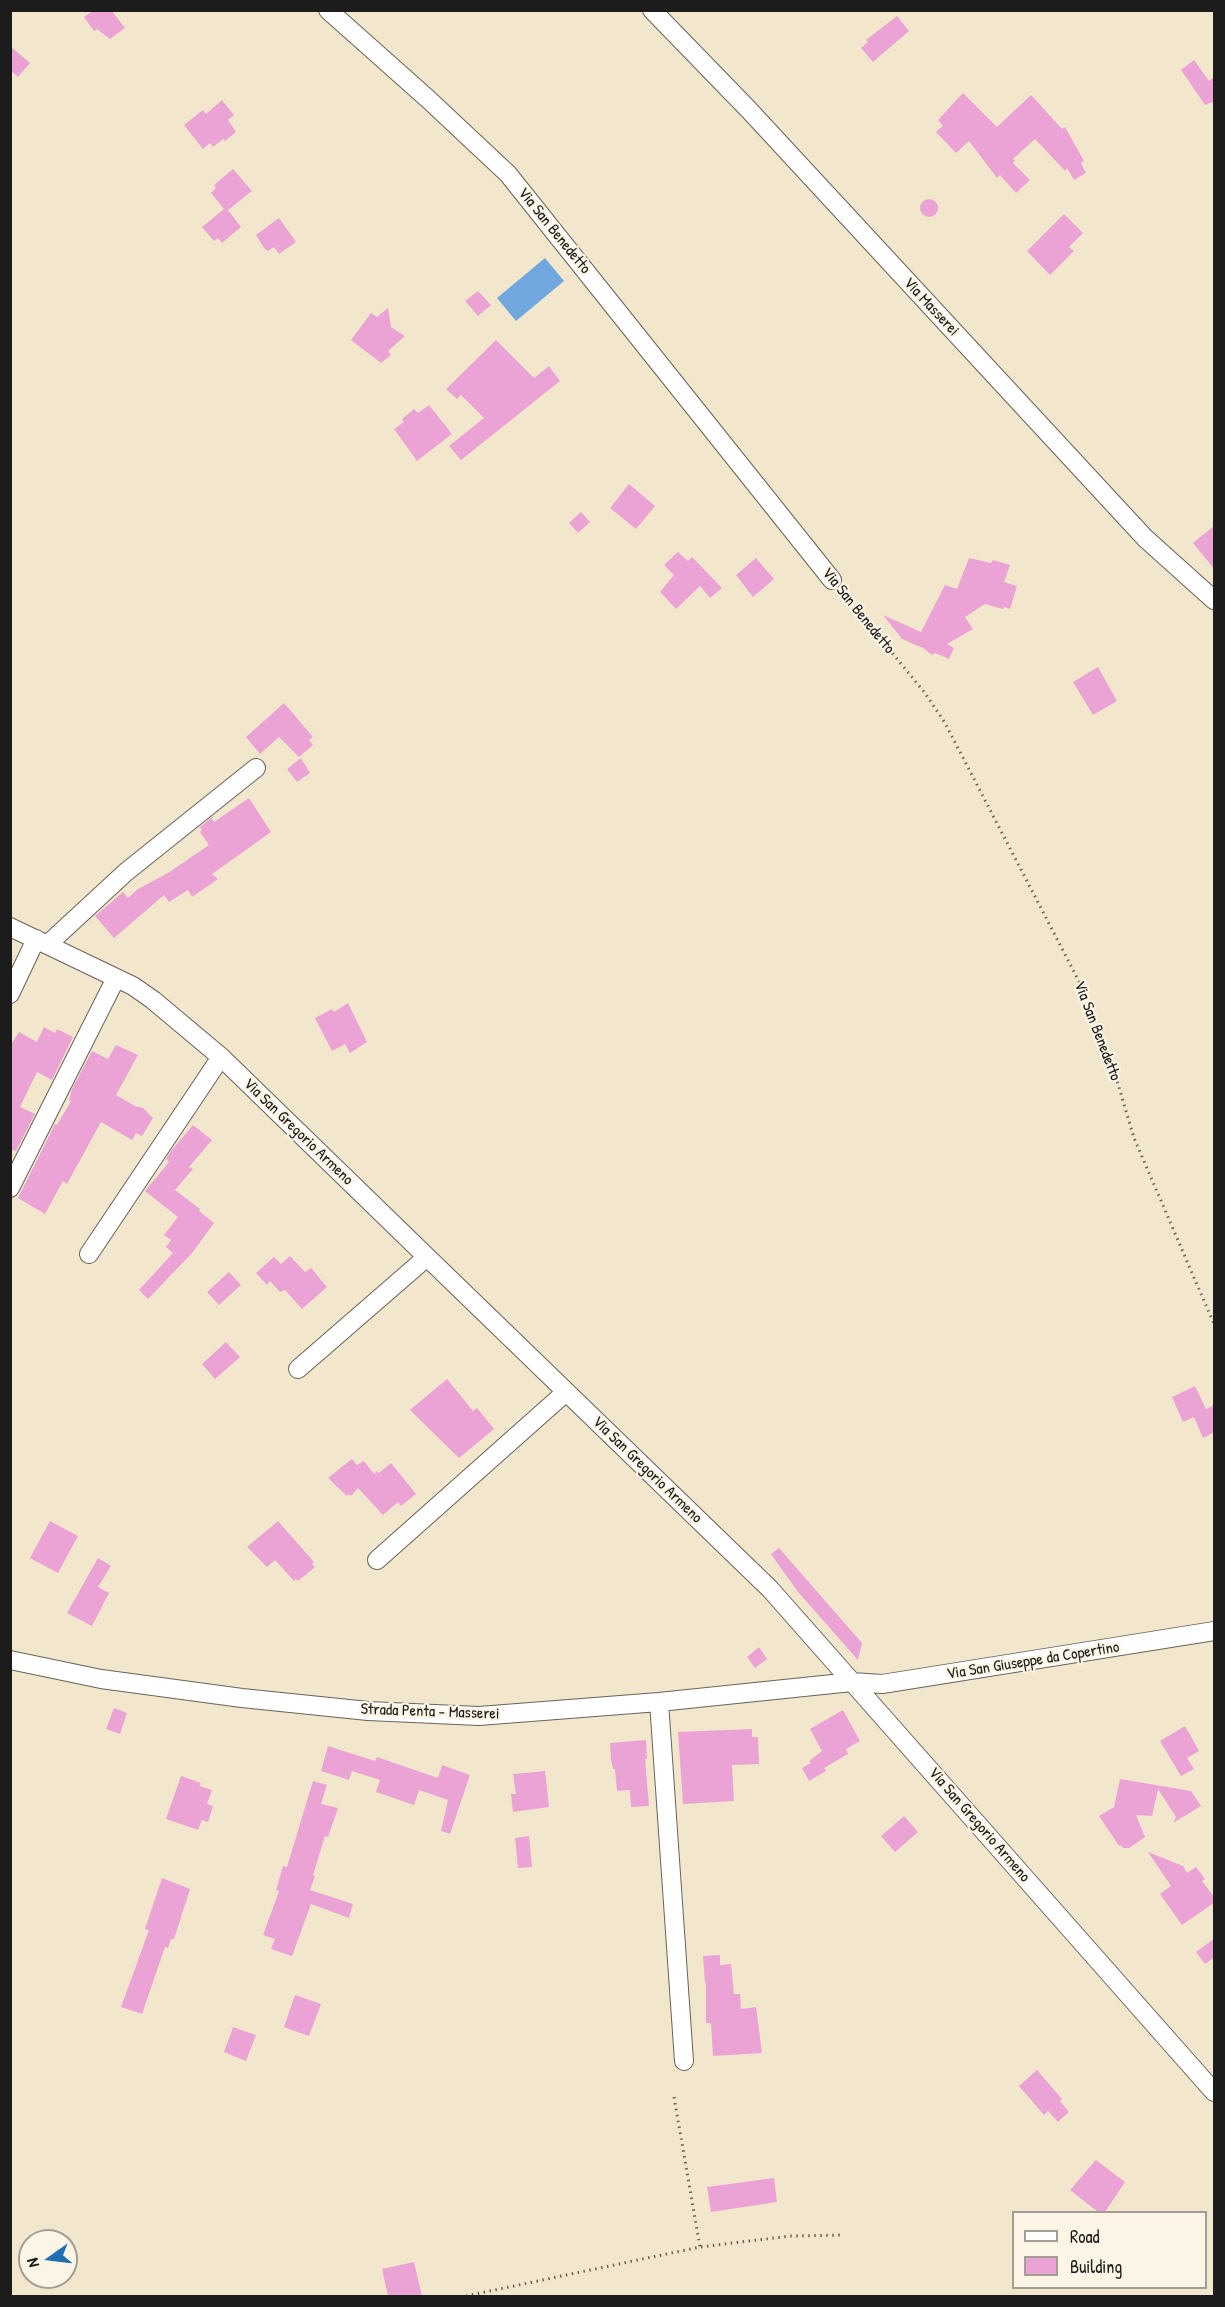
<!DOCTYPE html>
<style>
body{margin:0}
#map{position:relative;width:1225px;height:2307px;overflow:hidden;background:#f2e7cc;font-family:"Patrick Hand",sans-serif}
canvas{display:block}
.frame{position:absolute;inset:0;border:12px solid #1c1c1c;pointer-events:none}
.legend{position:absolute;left:1012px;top:2211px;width:195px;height:78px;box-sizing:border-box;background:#fcf5e5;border:2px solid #a29e95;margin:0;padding:8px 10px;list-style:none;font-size:18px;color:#1c1c1c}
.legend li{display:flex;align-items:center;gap:12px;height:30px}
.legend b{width:30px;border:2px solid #a29e95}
.north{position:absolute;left:18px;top:2229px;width:60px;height:60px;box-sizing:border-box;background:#fcf5e5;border:2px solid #a29e95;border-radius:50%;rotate:256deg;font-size:16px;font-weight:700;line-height:24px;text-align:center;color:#1c1c1c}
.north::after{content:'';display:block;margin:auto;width:21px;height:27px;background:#1f6fb2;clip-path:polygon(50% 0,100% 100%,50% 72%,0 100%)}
</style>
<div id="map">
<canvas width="1225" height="2307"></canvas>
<div class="frame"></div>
<ul class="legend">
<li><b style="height:8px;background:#fff"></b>Road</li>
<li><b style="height:16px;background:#eba3d6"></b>Building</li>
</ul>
<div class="north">N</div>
</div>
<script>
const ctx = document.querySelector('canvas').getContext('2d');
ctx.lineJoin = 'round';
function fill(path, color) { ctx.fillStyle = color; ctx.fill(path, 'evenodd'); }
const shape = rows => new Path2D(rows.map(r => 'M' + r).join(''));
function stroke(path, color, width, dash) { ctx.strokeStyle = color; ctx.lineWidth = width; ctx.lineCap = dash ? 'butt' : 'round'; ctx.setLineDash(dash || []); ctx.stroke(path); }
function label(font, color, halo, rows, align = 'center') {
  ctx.font = font + ' "Patrick Hand",sans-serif'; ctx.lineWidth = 4.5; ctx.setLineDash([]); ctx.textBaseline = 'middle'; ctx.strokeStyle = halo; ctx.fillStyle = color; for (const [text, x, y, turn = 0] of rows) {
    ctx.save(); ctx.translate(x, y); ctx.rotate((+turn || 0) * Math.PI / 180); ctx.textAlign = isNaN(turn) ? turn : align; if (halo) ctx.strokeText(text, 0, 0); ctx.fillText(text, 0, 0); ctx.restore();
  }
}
fill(shape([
 [545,258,564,281,516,321,497,298]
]), '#71a7df');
fill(shape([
 [94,10,111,10,125,28,110,39,97,29,94,31,84,17],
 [897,16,909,31,873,62,861,48,868,42,866,40],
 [10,46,30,63,18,77,10,70],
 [1194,60,1209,81,1215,76,1215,101,1205,105,1181,70],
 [963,93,997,127,1031,95,1062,129,1065,127,1084,161,1081,163,1086,173,1074,180,1067,168,1065,171,1035,139,1013,159,1015,161,1013,163,1030,180,1016,193,1000,175,997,178,969,141,956,153,936,132,943,126,938,120],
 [222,100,234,115,228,120,236,132,225,141,223,139,213,147,210,143,203,149,184,125,203,110,206,114],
 [233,169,252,191,228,210,241,227,222,243,218,238,214,241,202,227,224,209,211,193,216,188,214,185],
 '920 208a9 9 0 1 1 18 0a9 9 0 1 1-18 0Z',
 [1064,214,1083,233,1069,247,1074,251,1050,275,1027,251],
 [279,218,296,242,279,254,274,247,268,251,264,248,256,235],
 [478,291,491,305,478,316,465,301],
 [388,308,391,327,405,336,388,351,391,355,381,363,351,340,371,313,377,317],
 [496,340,534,378,549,366,560,381,461,460,449,446,484,418,461,395,457,399,446,389],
 [429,405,452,434,417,461,394,429,404,422,402,419,414,409,418,413],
 [629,484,655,506,636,529,610,508],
 [581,512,590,522,578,533,569,523],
 [1215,525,1215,570,1193,543],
 [678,552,688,561,692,557,722,588,710,598,700,586,676,609,660,592,674,575,664,565],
 [756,558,774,579,753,597,736,575],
 [969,558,991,563,993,560,1010,565,1004,582,1017,586,1010,609,1004,607,1003,609,985,604,965,617,973,629,947,644,954,648,949,659,935,653,932,655,923,648,902,639,883,615,921,632,945,585,957,589],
 [1098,667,1117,701,1093,715,1073,682],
 [284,703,313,737,309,740,313,745,299,757,279,737,260,754,246,737],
 [301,758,310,773,297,782,287,769],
 [249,798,271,832,212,874,218,879,192,897,188,890,169,902,164,895,114,938,95,916,123,892,128,898,138,889,168,873,209,845,200,832,202,830,200,827,211,818,214,822],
 [348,1003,367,1042,350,1053,345,1044,332,1051,315,1018,332,1009,334,1012],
 [44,1027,55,1033,57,1029,73,1037,52,1080,37,1072,20,1107,35,1114,16,1151,10,1149,10,1046,19,1032,37,1042],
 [116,1045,138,1055,116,1095,135,1106,143,1108,153,1118,142,1136,136,1133,132,1140,101,1122,67,1184,63,1181,45,1214,18,1198,55,1124,57,1125,71,1101,69,1100,72,1089,92,1051,108,1059],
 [193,1125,212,1140,189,1167,193,1169,175,1190,200,1209,199,1211,214,1223,192,1253,148,1299,139,1290,173,1253,166,1247,171,1240,164,1235,178,1217,145,1191,169,1162,166,1159,171,1151],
 [290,1256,305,1272,311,1268,327,1287,302,1309,285,1290,280,1292,270,1281,267,1285,256,1273,274,1257,281,1264],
 [229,1272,241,1285,219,1305,207,1292],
 [226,1342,240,1357,215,1379,202,1364],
 [447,1379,473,1411,477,1408,494,1429,459,1458,410,1410],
 [1195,1386,1206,1409,1215,1405,1215,1432,1203,1438,1194,1417,1183,1422,1172,1397],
 [352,1459,357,1465,364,1461,374,1474,377,1471,379,1473,391,1463,416,1494,401,1506,398,1502,383,1515,358,1488,351,1496,349,1494,347,1496,328,1478],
 [50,1521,78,1536,58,1573,30,1558],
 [278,1521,314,1562,312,1564,315,1567,298,1581,296,1579,294,1581,275,1560,267,1567,247,1547],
 [779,1548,862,1643,858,1660,798,1592,771,1554],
 [98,1558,111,1566,98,1587,109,1593,92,1626,67,1613],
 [759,1647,767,1659,755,1668,747,1657],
 [114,1708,127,1713,120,1734,106,1729],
 [843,1710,860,1741,846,1749,848,1754,824,1768,826,1771,809,1781,802,1768,811,1763,809,1761,822,1751,810,1729],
 [1185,1726,1199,1751,1187,1758,1194,1769,1181,1776,1160,1741],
 [752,1729,752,1737,758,1737,759,1764,732,1765,734,1801,683,1804,678,1732],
 [646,1740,647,1759,645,1759,649,1806,631,1807,630,1790,617,1791,615,1769,613,1769,611,1759,610,1743],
 [328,1746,375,1761,377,1757,438,1778,442,1765,470,1775,450,1834,441,1831,448,1800,419,1790,414,1805,376,1792,380,1780,352,1771,349,1780,321,1771],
 [545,1771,549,1807,513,1812,511,1794,516,1794,513,1774],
 [181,1776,201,1783,199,1786,212,1790,207,1804,213,1806,208,1822,202,1820,198,1830,166,1819],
 [1120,1779,1191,1791,1201,1806,1173,1823,1176,1817,1158,1789,1152,1816,1136,1815,1145,1837,1129,1848,1123,1848,1121,1845,1119,1846,1099,1816,1114,1807],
 [313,1781,327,1785,321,1804,338,1808,328,1837,325,1836,313,1875,315,1876,310,1890,353,1904,349,1918,311,1904,292,1956,271,1949,275,1939,263,1935,279,1891,276,1890,283,1866,287,1867],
 [904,1816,918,1832,895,1852,881,1836],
 [529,1836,532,1867,518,1868,515,1838],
 [1148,1852,1183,1866,1187,1873,1196,1867,1205,1879,1202,1881,1215,1898,1215,1902,1182,1925,1160,1894,1171,1886],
 [162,1878,190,1889,174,1939,171,1939,168,1948,165,1947,142,2014,121,2007,149,1930,145,1929],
 [1215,1938,1215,1957,1205,1964,1196,1952],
 [720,1955,720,1965,731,1964,734,1994,740,1994,741,2009,756,2007,762,2053,713,2056,711,2023,706,2023,706,1982,705,1983,703,1956],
 [295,1995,321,2004,309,2036,284,2027],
 [233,2027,256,2035,246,2061,224,2052],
 [1037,2070,1062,2099,1060,2101,1069,2112,1058,2122,1048,2111,1044,2115,1019,2086],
 [1096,2160,1125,2182,1105,2212,1098,2212,1070,2190],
 [774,2178,777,2202,711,2212,707,2187],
 [414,2262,422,2296,388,2296,382,2269]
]), '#eba3d6');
const minor = shape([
 [328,10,428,99,508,174,832,580],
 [652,10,749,110,1145,538,1214,600],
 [10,927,133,986,153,1000,221,1057,427,1257,770,1589,1214,2092],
 [47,945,126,872,256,768],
 [10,994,36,939],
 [10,1188,116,978],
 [89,1254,221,1057],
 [298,1369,427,1257],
 [377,1560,566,1392],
 [10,1660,101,1679,242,1698,368,1711,479,1716,659,1702,852,1682,882,1684,1214,1631],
 [659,1702,684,2061]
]);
stroke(minor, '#67635a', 20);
stroke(shape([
 [843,593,925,693,945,723,1085,993,1112,1064,1134,1138,1214,1324],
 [674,2097,700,2247],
 [466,2296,700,2247,790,2236,843,2235]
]), '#67635a', 3, [1.5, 4.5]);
stroke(minor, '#fff', 18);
label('16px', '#1c1c1c', '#fcf5e5', [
 ["Via San Benedetto",554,231,51],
 ["Via Masserei",931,307,47],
 ["Via San Benedetto",858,611,51],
 ["Via San Benedetto",1097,1031,69],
 ["Via San Gregorio Armeno",298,1132,44],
 ["Via San Gregorio Armeno",647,1470,44],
 ["Via San Giuseppe da Copertino",1033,1661,-9],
 ["Strada Penta - Masserei",430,1712,2],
 ["Via San Gregorio Armeno",979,1825,49]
]);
</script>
